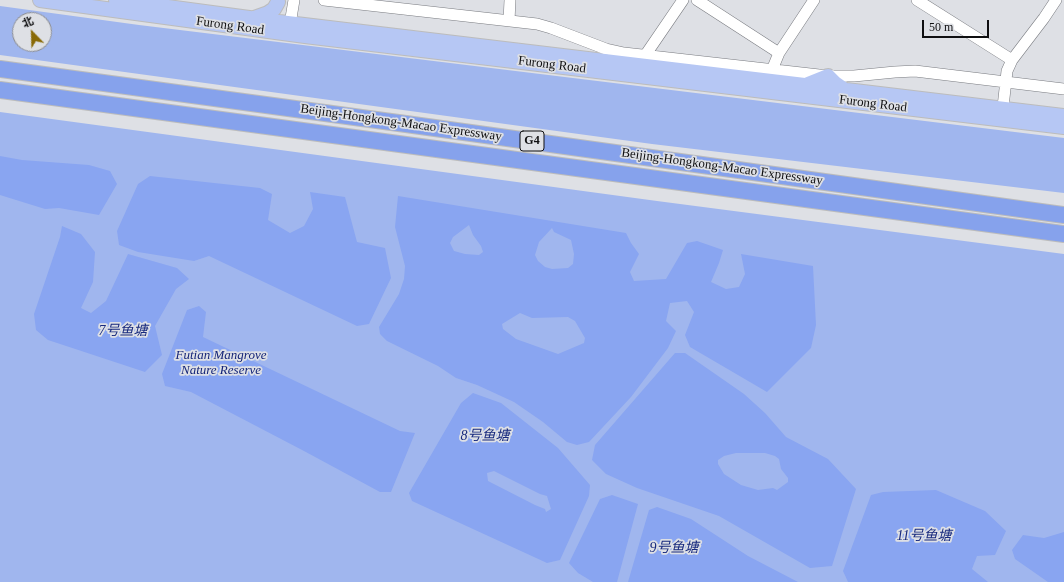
<!DOCTYPE html>
<meta charset="utf-8">
<style>
body{margin:0}
#map{position:relative;width:1064px;height:582px;overflow:hidden;background:#dee0e5;font-family:"Times New Roman","Noto Sans SC",serif}
canvas{display:block}
.north{position:absolute;left:12px;top:12px;width:40px;height:40px;box-sizing:border-box;background:#dee0e5;border:1px solid #8b8c90;border-radius:50%;rotate:337deg;font-size:11px;font-weight:700;line-height:16px;text-align:center;color:#0f0f11}
.north::after{content:'';display:block;margin:auto;width:14px;height:18px;background:#896a07;clip-path:polygon(50% 0,100% 100%,50% 72%,0 100%)}
.scale{position:absolute;left:922px;top:20px;width:67px;height:18px;box-sizing:border-box;border:2px solid #0f0f11;border-top:0;padding-left:5px;font-size:12px;line-height:14px;white-space:nowrap;color:#0f0f11;-webkit-text-stroke:3px #dee0e5;paint-order:stroke}
</style>
<div id="map">
<canvas width="1064" height="582"></canvas>
<div class="north">北</div>
<div class="scale">50 m</div>
</div>
<script>
const ctx = document.querySelector('canvas').getContext('2d');
ctx.lineJoin = 'round';
function fill(path, color) { ctx.fillStyle = color; ctx.fill(path, 'evenodd'); }
const shape = rows => new Path2D(rows.map(r => 'M' + r).join(''));
function stroke(path, color, width, dash) { ctx.strokeStyle = color; ctx.lineWidth = width; ctx.lineCap = dash ? 'butt' : 'round'; ctx.setLineDash(dash || []); ctx.stroke(path); }
function label(font, color, halo, rows, align = 'center') {
  ctx.font = font + ' "Times New Roman","Noto Sans SC",serif'; ctx.lineWidth = 3.5; ctx.setLineDash([]); ctx.textBaseline = 'middle'; ctx.strokeStyle = halo; ctx.fillStyle = color; for (const [text, x, y, turn = 0] of rows) {
    ctx.save(); ctx.translate(x, y); ctx.rotate((+turn || 0) * Math.PI / 180); ctx.textAlign = isNaN(turn) ? turn : align; if (halo) ctx.strokeText(text, 0, 0); ctx.fillText(text, 0, 0); ctx.restore();
  }
}
fill(shape([
 [0,6,139,25,1064,138,1064,193,652,144,0,55],
 [20,20,44,20,44,44,20,44],
 [0,112,657,201,1064,254,1064,582,0,582]
]), '#a0b6ee');
fill(shape([
 [0,156,22,160,89,165,110,171,117,184,99,215,59,208,45,209,0,195],
 [150,176,260,188,272,194,268,220,290,233,304,226,313,209,310,192,345,197,357,242,385,248,391,278,369,324,357,326,209,256,194,261,138,252,119,245,117,231,138,184],
 [398,196,626,233,631,243,639,254,630,272,634,281,666,279,687,243,697,241,723,250,719,263,711,282,726,289,739,287,745,274,741,254,813,266,816,325,811,348,767,392,690,347,685,335,694,312,687,301,670,303,666,321,676,331,668,348,631,397,589,442,577,445,567,442,543,422,514,402,477,385,456,378,438,366,387,341,380,334,379,327,399,294,404,279,405,266,395,227],
 [469,225,473,235,481,246,483,252,479,255,465,254,454,251,450,243,453,237],
 [552,228,554,232,571,240,574,254,573,264,568,268,552,269,545,267,538,261,535,255,539,242],
 [520,313,532,318,568,317,575,321,585,338,584,343,558,354,516,339,503,329,502,324],
 [62,226,81,234,95,252,93,282,81,308,91,313,106,301,128,254,177,268,189,279,176,289,155,326,162,355,145,372,48,340,36,330,34,314,60,237],
 [199,306,206,312,203,337,400,431,415,433,391,492,380,492,304,451,191,392,165,386,162,374,187,310],
 [675,353,685,353,744,394,765,413,786,437,828,459,856,489,832,566,810,568,719,516,637,488,606,474,592,460,595,445],
 [736,453,765,453,775,456,779,459,781,469,788,478,788,482,777,490,773,488,758,490,741,485,724,474,718,464,718,460,724,456],
 [473,393,501,403,558,448,590,485,589,496,560,560,547,563,412,501,409,493,461,403],
 [494,471,540,494,547,496,551,509,546,512,545,509,535,505,488,481,487,473],
 [936,490,985,511,1006,531,995,555,977,556,972,569,988,582,848,582,843,571,871,495,883,492],
 [612,495,638,504,617,582,593,582,578,573,569,563,600,499],
 [657,507,691,519,748,556,798,582,628,582,649,510],
 [1064,532,1064,582,1048,582,1015,559,1012,550,1023,535,1044,538]
]), '#89a5f1');
const minor = shape([
 [324,0,537,24,551,28,606,49,624,53,828,76,854,76,895,72,915,71,1064,89],
 [697,0,779,53],
 [917,0,1012,60],
 [509,21,510,0],
 [286,29,291,18,294,0],
 [642,60,683,0],
 [772,70,779,53,814,0],
 [1002,116,1007,71,1012,60,1044,18,1056,0]
]);
const major = shape([
 [40,0,305,36,1064,127],
 [116,0,279,22,1064,116],
 [254,18,268,13,274,9,278,2],
 [808,84,828,76,835,83,845,90]
]);
const highway = shape([
 [0,69,406,124,1064,215],
 [0,90,1064,234]
]);
stroke(minor, '#797b80', 12);
stroke(major, '#bcbcbc', 16);
stroke(highway, '#bcbcbc', 18);
stroke(minor, '#fff', 11);
stroke(major, '#b6c7f4', 14);
stroke(highway, '#86a2ec', 16);
for (const [x, y, w] of [
 [532,141,24]
]) { const box = new Path2D(); box.roundRect(x - w / 2, y - 10, w, 20, 3); ctx.fillStyle = '#dee0e5'; ctx.fill(box); stroke(box, '#0f0f11', 1); }
label('bold 12px', '#0f0f11', null, [
 ["G4",532,141]
]);
label('13px', '#0f0f11', '#dee0e5', [
 ["Furong Road",230,26,8],
 ["Furong Road",552,65,7],
 ["Furong Road",873,104,7],
 ["Beijing-Hongkong-Macao Expressway",401,123,8],
 ["Beijing-Hongkong-Macao Expressway",722,167,8]
]);
label('italic 13px', '#142478', '#dee0e5', [
 ["Futian Mangrove",221,356],
 ["Nature Reserve",221,371]
]);
label('italic 14px', '#17297e', '#dee0e5', [
 ["7号鱼塘",123,331],
 ["8号鱼塘",485,436],
 ["11号鱼塘",924,536],
 ["9号鱼塘",674,548]
]);
</script>
